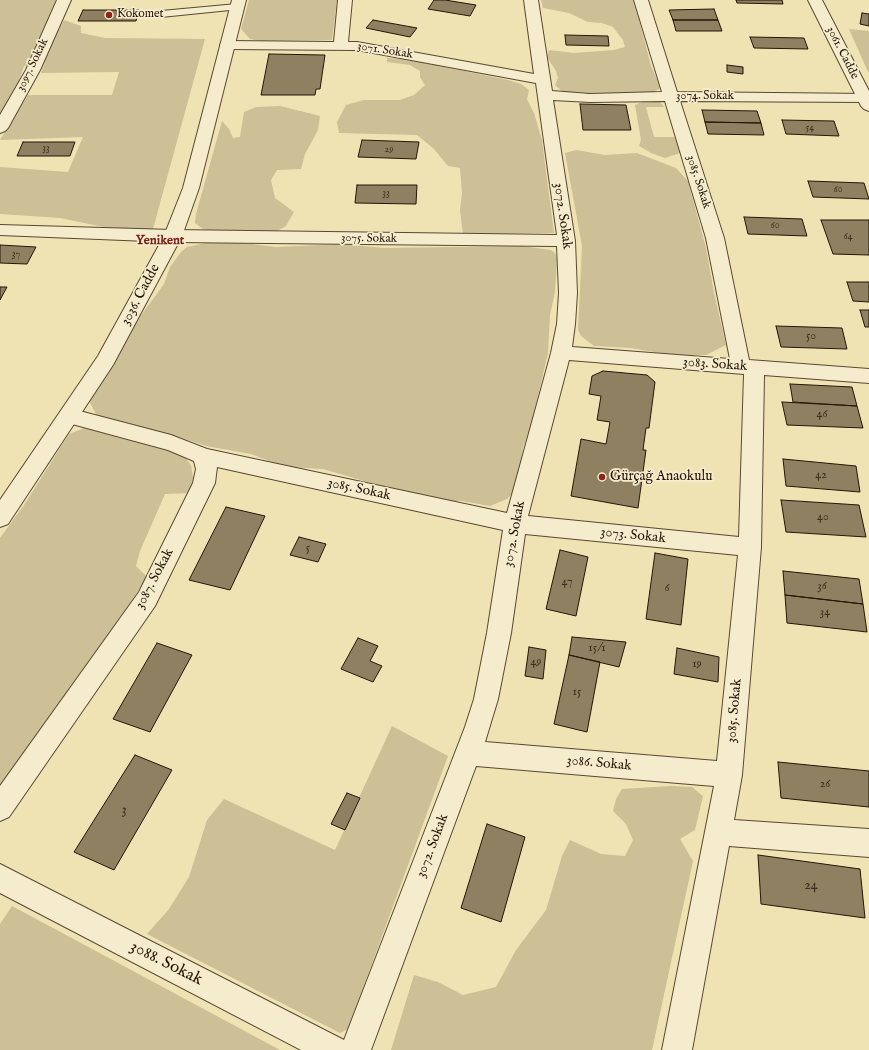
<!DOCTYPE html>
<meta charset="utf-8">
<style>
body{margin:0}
canvas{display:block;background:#efe2b3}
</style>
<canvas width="869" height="1050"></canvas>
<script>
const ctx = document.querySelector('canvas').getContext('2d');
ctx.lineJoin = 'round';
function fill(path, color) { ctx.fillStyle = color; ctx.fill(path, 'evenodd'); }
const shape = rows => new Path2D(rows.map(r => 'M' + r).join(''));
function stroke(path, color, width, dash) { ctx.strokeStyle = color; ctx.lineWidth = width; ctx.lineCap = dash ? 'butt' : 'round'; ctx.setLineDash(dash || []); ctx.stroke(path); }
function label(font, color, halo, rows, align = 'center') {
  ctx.font = font + ' "IM FELL English",serif'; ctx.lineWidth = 3.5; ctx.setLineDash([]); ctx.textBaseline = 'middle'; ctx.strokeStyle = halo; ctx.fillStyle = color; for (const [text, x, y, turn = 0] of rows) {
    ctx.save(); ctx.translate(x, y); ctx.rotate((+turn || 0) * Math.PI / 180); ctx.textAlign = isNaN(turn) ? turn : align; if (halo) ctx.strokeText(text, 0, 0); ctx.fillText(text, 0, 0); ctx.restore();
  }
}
fill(shape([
 [0,0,56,0,28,65,24,66,19,81,0,115],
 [249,0,337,0,332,40,260,41,250,39,241,29],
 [541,0,634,0,651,66,661,88,651,93,593,95,563,92,555,85,558,78,556,71,547,57,549,50,574,53,614,50,625,47,623,40,613,27,602,23,588,22,569,13,543,8],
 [64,20,81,26,81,33,105,38,205,39,153,229,133,233,60,218,0,214,0,167,68,172,83,137,0,140,28,95,112,95,119,72,41,73,49,49],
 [849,29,869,31,869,72,868,72],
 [387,58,405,59,508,80,521,84,529,90,527,99,534,113,542,140,554,233,463,234,460,210,462,194,460,168,448,166,434,149,417,135,339,133,337,122,346,105,364,100,400,100,414,95,425,85,420,77,420,71,410,65,387,62],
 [644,101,659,101,664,107,646,107,654,137,678,137,683,152,665,158,651,153,639,146,641,140,635,105],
 [280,106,320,116,318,130,305,154,301,169,277,170,271,180,275,198,294,212,286,226,272,234,221,232,203,229,195,223,196,214,222,121,229,129,233,138,240,137,244,112,256,107],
 [576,150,605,155,637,153,676,168,688,181,706,248,714,293,726,345,706,355,671,355,631,348,594,346,581,336,578,330,582,246,565,153],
 [211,242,244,243,276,247,342,244,384,248,522,246,551,250,555,253,557,259,555,292,550,315,548,353,531,426,523,448,520,470,513,493,507,499,490,506,462,501,442,501,395,490,323,469,285,467,251,454,206,446,173,435,97,416,88,399,134,325,164,284,170,267,181,252,187,247],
 [84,428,183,455,191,465,193,478,190,493,165,494,140,551,136,566,147,577,90,665,0,789,0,538,24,505,69,434],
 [392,726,448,756,348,1029,340,1033,147,934,169,909,189,877,207,820,224,799,335,850],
 [671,786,692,787,703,796,695,830,680,839,693,861,652,1050,391,1050,414,975,438,982,463,995,496,987,516,950,546,910,562,856,570,840,601,854,625,856,633,840,626,824,613,811,616,799,622,789],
 [12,906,280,1050,0,1050,0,924]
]), '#cdbf96');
const building = shape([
 [434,0,445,0,476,5,470,16,428,9,434,0],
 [736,0,782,0,783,4,737,3,736,0],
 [714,9,718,20,673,20,669,10,714,9],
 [83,10,139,10,136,21,78,21,83,10],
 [862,13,869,14,869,26,860,24,862,13],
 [373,20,417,28,410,37,366,28,373,20],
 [673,20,718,20,722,31,676,31,673,20],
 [565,35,608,36,609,46,566,45,565,35],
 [750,37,804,38,808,49,754,48,750,37],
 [269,54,325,55,320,89,316,89,315,95,261,95,269,54],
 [727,65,743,67,743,74,727,72,727,65],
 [580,104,626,105,631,130,583,130,580,104],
 [702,110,757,111,761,123,705,122,702,110],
 [782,120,834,121,839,136,786,134,782,120],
 [705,122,761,123,764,135,708,134,705,122],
 [362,140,419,142,416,159,358,157,362,140],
 [23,142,75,142,70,156,17,156,23,142],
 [808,181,864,183,869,199,813,197,808,181],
 [357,185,417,185,416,204,355,203,357,185],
 [744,217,802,219,807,236,748,234,744,217],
 [821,220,869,220,869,255,833,254,821,220],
 [0,245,36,247,27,264,0,263,0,245],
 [847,282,869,282,869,302,853,301,847,282],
 [0,287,7,287,0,300,0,287],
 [860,310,869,310,869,327,865,327,860,310],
 [776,326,842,328,847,349,781,347,776,326],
 [603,371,647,375,655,382,649,428,646,428,643,450,646,450,638,508,571,496,581,439,606,444,610,422,597,420,601,396,589,394,592,376,603,371],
 [790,384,852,387,857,406,793,402,790,384],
 [782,402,857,406,863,428,787,425,782,402],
 [783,459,856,466,860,492,786,486,783,459],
 [781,500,859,505,866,537,786,532,781,500],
 [226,507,265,516,230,590,189,580,226,507],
 [299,537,326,544,318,562,290,555,299,537],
 [560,550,588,557,576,616,546,609,560,550],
 [655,553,688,559,681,625,646,619,655,553],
 [783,571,859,579,863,604,785,595,783,571],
 [785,595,863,604,867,632,787,623,785,595],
 [572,637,626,642,619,667,569,655,572,637],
 [358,638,378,646,370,661,382,666,373,682,341,669,358,638],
 [157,643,192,655,150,732,113,719,157,643],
 [529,647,546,650,543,679,525,676,529,647],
 [677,648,719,657,718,682,674,674,677,648],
 [569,655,600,662,587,732,554,724,569,655],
 [135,755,172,770,114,870,74,852,135,755],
 [778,762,869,771,869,807,781,798,778,762],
 [347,793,360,798,345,830,331,824,347,793],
 [487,824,525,837,501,922,461,908,487,824],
 [758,855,860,869,865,918,761,904,758,855]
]);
fill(building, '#8e8060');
stroke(building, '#251606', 1);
const service = shape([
 [237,4,240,5,240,9,161,17,156,14,161,11,237,4]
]);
const minor = shape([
 [57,0,71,0,40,70,8,128,5,131,0,133,0,115,26,70,57,0],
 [338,0,352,0,348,42,357,42,534,74,524,0,538,0,552,91,590,94,662,92,634,0,648,0,677,92,869,94,869,102,680,101,724,238,749,360,869,369,869,383,764,375,761,547,742,775,734,820,869,829,869,857,729,846,692,1050,662,1050,714,786,476,766,371,1050,301,1050,0,893,0,864,344,1040,465,727,474,699,487,633,503,530,217,467,215,483,155,606,9,817,0,821,0,786,139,592,193,483,196,469,194,461,168,450,61,421,58,416,61,411,68,408,171,435,207,449,507,513,551,353,557,324,559,293,557,246,173,242,0,235,0,225,173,230,557,235,536,83,357,50,227,49,222,48,220,45,222,42,227,41,334,42,338,0],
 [553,100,590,102,665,101,706,238,730,359,572,347,575,324,577,293,575,241,553,100],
 [569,360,744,374,739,537,528,516,569,360],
 [525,534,738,555,717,761,485,742,498,699,511,633,525,534]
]);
const tertiary = shape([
 [232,0,246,0,199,188,182,236,113,365,8,524,0,527,0,500,98,356,164,236,183,188,232,0],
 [808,0,822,0,869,91,869,111,864,109,861,106,808,0]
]);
stroke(service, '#584931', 2);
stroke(minor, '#584931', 2);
stroke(tertiary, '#584931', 2);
fill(service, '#f5ecce');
fill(minor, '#f5ecce');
fill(tertiary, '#f5ecce');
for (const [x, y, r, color] of [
 [109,15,4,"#8f2418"],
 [602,477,4,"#8f2418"]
]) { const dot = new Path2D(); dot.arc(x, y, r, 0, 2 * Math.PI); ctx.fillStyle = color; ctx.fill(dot); stroke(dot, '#f5ecce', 1.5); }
label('10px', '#3f301c', null, [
 ["54",810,128],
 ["33",46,149],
 ["29",389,150],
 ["60",838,190],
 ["33",386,194],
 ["60",775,226],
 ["64",848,237],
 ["37",16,255]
]);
label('12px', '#251606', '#f5ecce', [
 ["Kokomet",117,15]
], 'left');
label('12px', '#251606', '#f5ecce', [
 ["3071. Sokak",385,51,9],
 ["3061. Cadde",842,53,63],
 ["3097. Sokak",33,65,-64],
 ["3074. Sokak",705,97],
 ["3085. Sokak",698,182,72],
 ["3075. Sokak",369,239,1]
]);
label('12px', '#3f301c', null, [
 ["50",811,337],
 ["46",822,415],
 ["42",821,476],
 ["40",823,518],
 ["5",308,549],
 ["47",567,583],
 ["36",822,587],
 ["6",667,589],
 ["34",825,613],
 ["15/1",597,649],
 ["49",536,663],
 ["19",697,665],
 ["15",577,693],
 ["26",825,785]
]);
label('bold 13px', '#7a1f14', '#f5ecce', [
 ["Yenikent",160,241]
]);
label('14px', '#251606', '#f5ecce', [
 ["3072. Sokak",562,216,82],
 ["3036. Cadde",141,295,-62],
 ["3083. Sokak",715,365,4],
 ["3085. Sokak",359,490,12],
 ["3072. Sokak",515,534,-79],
 ["3073. Sokak",633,536,6],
 ["3087. Sokak",155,579,-62],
 ["3085. Sokak",735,711,-85],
 ["3086. Sokak",599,764,5],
 ["3072. Sokak",433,846,-69]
]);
label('14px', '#251606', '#f5ecce', [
 ["Gürçağ Anaokulu",610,477]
], 'left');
label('14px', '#3f301c', null, [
 ["3",124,811],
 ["24",811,886]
]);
label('17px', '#251606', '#f5ecce', [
 ["3088. Sokak",166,964,27]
]);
</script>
